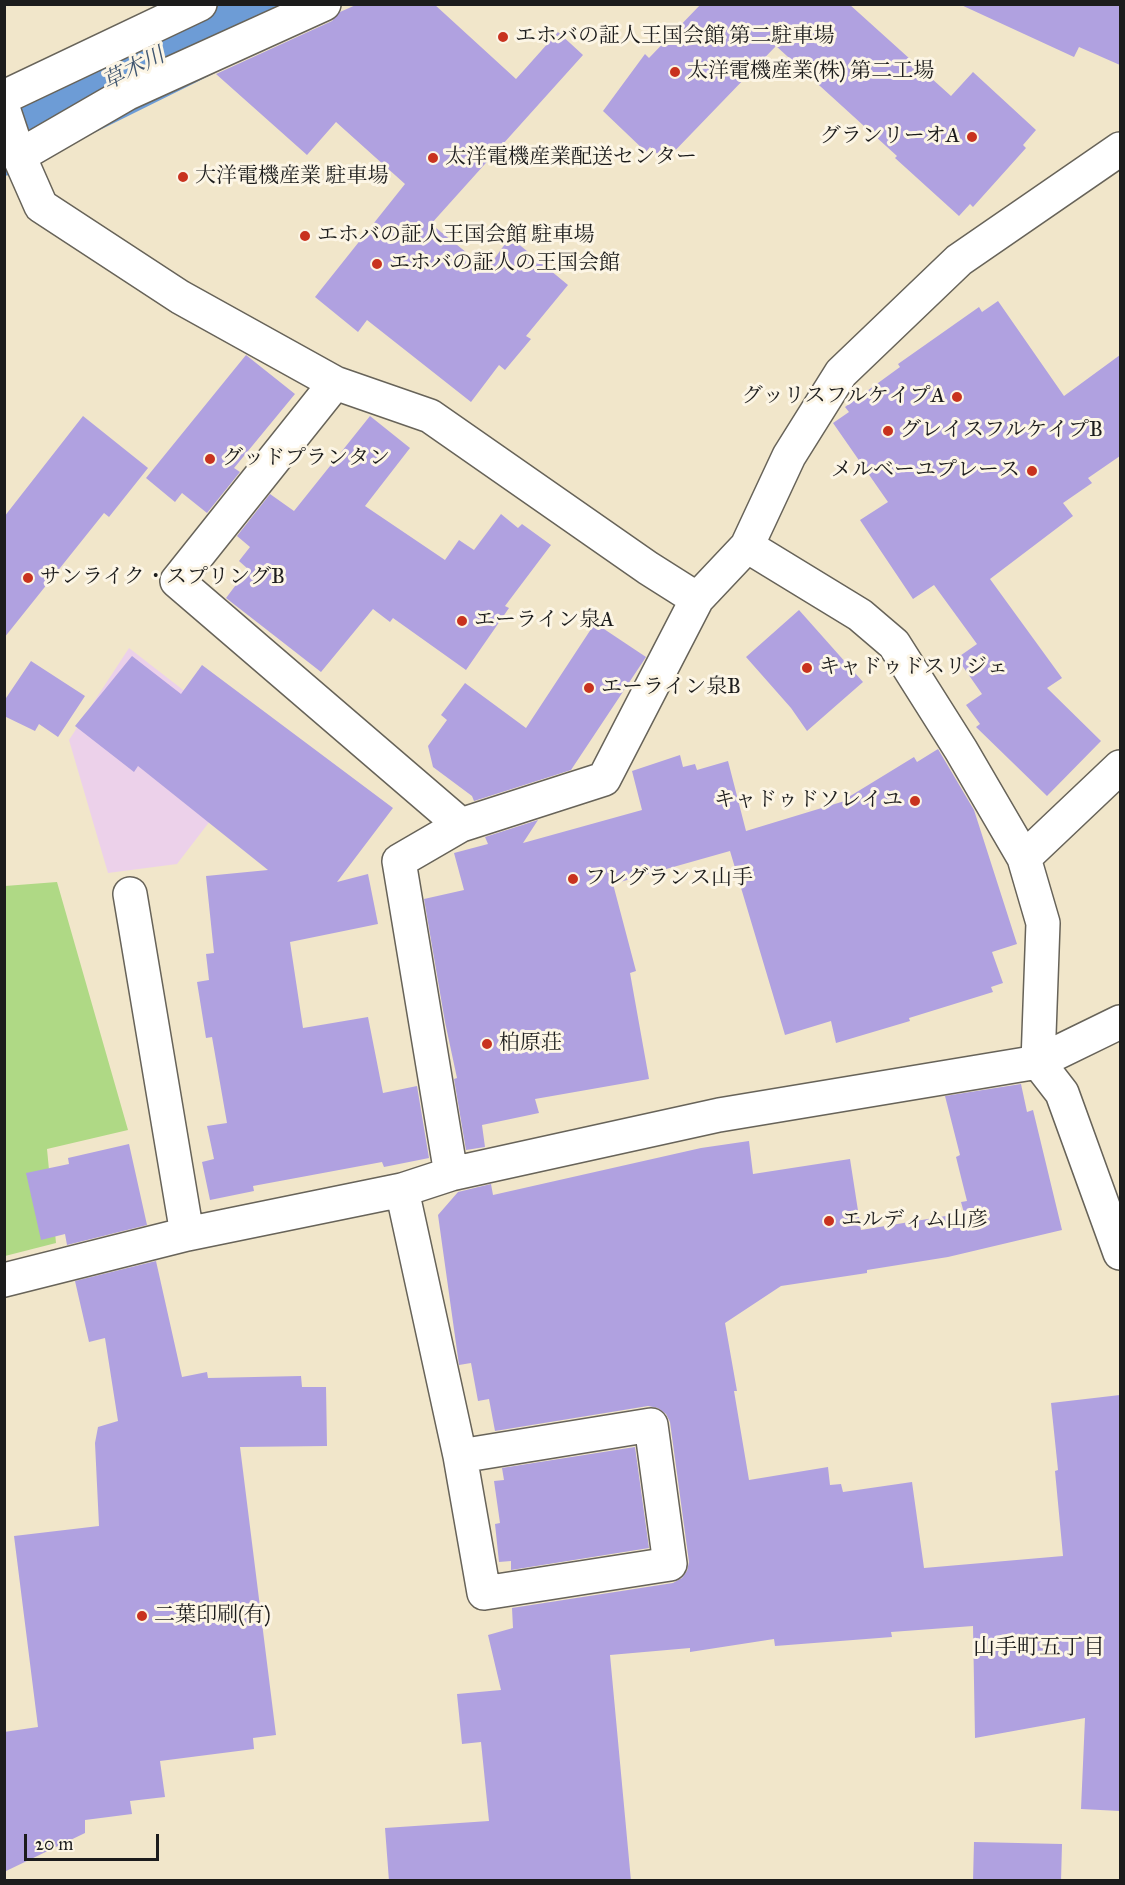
<!DOCTYPE html>
<meta charset="utf-8">
<style>
body{margin:0}
#map{position:relative;width:1125px;height:1885px;overflow:hidden;background:#f1e6ca;font-family:"IM FELL Great Primer",serif}
canvas{display:block}
.frame{position:absolute;inset:0;border:6px solid #1c1c1c;pointer-events:none}
.scale{position:absolute;left:24px;top:1834px;width:135px;height:27px;box-sizing:border-box;border:3px solid #1c1c1c;border-top:0;padding-left:8px;font-size:18px;line-height:21px;white-space:nowrap;color:#1c1c1c;-webkit-text-stroke:4px #fcf5e5;paint-order:stroke}
</style>
<div id="map">
<canvas width="1125" height="1885"></canvas>
<div class="frame"></div>
<div class="scale">20 m</div>
</div>
<script>
const context = document.querySelector('canvas').getContext('2d');
context.lineJoin = 'round';
function fillPath(path, color) { context.fillStyle = color; context.fill(path, 'evenodd'); }
const toPath = rows => new Path2D(rows.map(r => 'M' + r).join(''));
function trace(path, color, width, dash) { context.strokeStyle = color; context.lineWidth = width; context.lineCap = dash ? 'butt' : 'round'; context.setLineDash(dash || []); context.stroke(path); }
function write(font, color, halo, rows, align = 'center') {
  context.font = font + ' "IM FELL Great Primer","Noto Serif JP",serif'; context.lineWidth = 6; context.setLineDash([]); context.textBaseline = 'middle'; context.strokeStyle = halo; context.fillStyle = color; for (const [text, x, y, turn = 0] of rows) {
    context.save(); context.translate(x, y); context.rotate((+turn || 0) * Math.PI / 180); context.textAlign = isNaN(turn) ? turn : align; if (halo) context.strokeText(text, 0, 0); context.fillText(text, 0, 0); context.restore();
  }
}
fillPath(toPath([
 [129,648,263,752,177,864,108,873,69,740]
]), '#ecd1ea');
fillPath(toPath([
 [57,882,128,1130,47,1149,56,1243,5,1256,5,886]
]), '#afd985');
trace(toPath([
 [4,135,41,114,263,4]
]), '#6d9cd6', 81);
fillPath(toPath([
 [358,4,434,4,516,79,558,32,583,55,431,224,487,269,510,237,568,285,526,336,531,339,505,370,499,365,471,402,367,320,358,332,315,297,405,184,336,122,307,155,216,74,332,21,340,12],
 [701,4,849,4,951,96,973,72,1036,130,1023,145,1026,148,973,207,970,204,959,216,895,158,897,156,776,46,665,161,650,147,646,152,603,111,645,54,649,58],
 [959,4,1120,4,1120,65,1079,47,1074,57],
 [998,301,1064,396,1120,355,1120,456,1088,478,1092,483,1063,503,1073,516,990,579,1062,678,1047,688,1101,741,1047,796,976,727,980,724,966,705,982,694,957,658,977,644,934,585,913,599,860,520,888,502,833,423,849,412,845,407,900,367,898,364,979,307,982,312],
 [246,355,295,394,234,468,240,472,207,513,182,493,175,502,146,478],
 [83,416,148,468,109,517,104,513,4,638,4,517],
 [370,416,410,448,365,506,445,560,459,540,474,550,501,514,518,528,522,524,551,545,505,606,509,608,466,670,393,618,390,622,373,609,321,672,226,598,248,569,239,561,250,547,237,536,270,494,294,511],
 [799,610,863,682,807,731,791,708,746,657],
 [595,623,646,657,571,770,474,801,472,796,433,767,428,746,447,720,441,715,465,683,526,728],
 [132,656,181,694,202,665,393,808,337,882,368,874,378,924,290,942,303,1028,368,1017,383,1093,417,1086,429,1158,384,1167,382,1162,253,1186,254,1191,210,1200,202,1162,214,1159,207,1126,227,1123,212,1037,206,1038,197,982,209,980,206,954,214,953,206,876,268,870,138,766,134,772,75,726],
 [31,661,85,696,58,737,39,724,35,731,4,716,4,701],
 [938,749,974,810,1017,944,992,952,1003,983,991,987,993,992,909,1018,910,1021,836,1043,831,1021,785,1035,730,851,613,884,636,971,630,973,649,1079,535,1099,539,1113,482,1125,485,1147,466,1150,454,1079,457,1078,445,1022,424,899,464,890,454,853,488,844,485,837,538,820,523,843,642,810,632,771,680,755,683,767,695,764,697,770,728,761,746,831,848,800,847,798,914,757,917,762],
 [1021,1084,1027,1112,1033,1110,1062,1230,948,1257,867,1270,867,1273,781,1286,725,1323,737,1391,734,1391,749,1480,828,1467,830,1485,841,1484,843,1492,912,1482,924,1568,1063,1556,1055,1471,1058,1470,1051,1403,1120,1395,1120,1811,1081,1809,1085,1718,975,1738,973,1626,891,1632,892,1637,775,1646,774,1639,690,1652,690,1648,610,1655,631,1881,389,1881,385,1828,489,1821,481,1742,462,1744,457,1694,501,1690,488,1635,513,1628,512,1608,673,1583,682,1578,687,1571,689,1562,670,1422,666,1414,658,1408,648,1406,495,1431,489,1399,478,1401,471,1363,459,1365,438,1215,458,1192,491,1184,493,1195,701,1148,749,1141,753,1174,850,1159,861,1230,964,1213,961,1202,967,1201,956,1157,960,1155,945,1096],
 [129,1144,147,1225,67,1245,65,1234,41,1240,26,1173,69,1164,68,1158],
 [156,1261,182,1377,207,1372,208,1378,301,1376,302,1387,326,1387,327,1446,240,1447,276,1735,253,1738,254,1749,160,1761,165,1797,130,1801,132,1814,85,1820,85,1833,4,1872,4,1732,38,1727,14,1536,99,1526,95,1443,98,1427,118,1421,105,1338,89,1342,75,1281],
 [635,1447,649,1548,511,1570,511,1561,499,1562,495,1524,500,1523,494,1481,504,1480,502,1468],
 [974,1842,1062,1844,1061,1881,973,1881]
]), '#b0a1e0');
const minor = toPath([
 [4,97,200,4],
 [4,111,19,156,41,206,180,297,335,383,430,416,648,568,697,599],
 [19,156,128,93,324,4],
 [335,383,177,581,461,825],
 [747,546,860,615,894,644,961,750,1024,858,1043,923,1038,1062,1062,1093,1120,1253],
 [1024,858,1120,767],
 [130,894,187,1234],
 [451,1174,399,861,461,825,604,779,697,599,747,546,789,456,841,373,959,260,1120,149],
 [402,1190,460,1456,484,1593,670,1564,651,1425,460,1456],
 [4,1280,187,1234,402,1190,451,1174,719,1115,1038,1062,1120,1022]
]);
trace(minor, '#676359', 36);
trace(minor, '#fff', 33);
for (const [x, y, r, color] of [
 [503,37,6,"#c8321e"],
 [675,72,6,"#c8321e"],
 [972,137,6,"#c8321e"],
 [433,158,6,"#c8321e"],
 [183,177,6,"#c8321e"],
 [305,236,6,"#c8321e"],
 [377,264,6,"#c8321e"],
 [957,397,6,"#c8321e"],
 [888,431,6,"#c8321e"],
 [210,459,6,"#c8321e"],
 [1032,471,6,"#c8321e"],
 [28,578,6,"#c8321e"],
 [462,621,6,"#c8321e"],
 [807,668,6,"#c8321e"],
 [589,688,6,"#c8321e"],
 [915,801,6,"#c8321e"],
 [573,879,6,"#c8321e"],
 [487,1044,6,"#c8321e"],
 [829,1221,6,"#c8321e"],
 [142,1616,6,"#c8321e"]
]) { const dot = new Path2D(); dot.arc(x, y, r, 0, 2 * Math.PI); context.fillStyle = color; context.fill(dot); trace(dot, '#fcf5e5', 2); }
write('21px', '#1c1c1c', '#fcf5e5', [
 ["エホバの証人王国会館 第二駐車場",515,37],
 ["太洋電機産業(株) 第二工場",687,72],
 ["グランリーオA",960,137,"right"],
 ["太洋電機産業配送センター",445,158],
 ["大洋電機産業 駐車場",195,177],
 ["エホバの証人王国会館 駐車場",317,236],
 ["エホバの証人の王国会館",389,264],
 ["グッリスフルケイプA",945,397,"right"],
 ["グレイスフルケイプB",900,431],
 ["グッドプランタン",222,459],
 ["メルベーユプレース",1020,471,"right"],
 ["サンライク・スプリングB",40,578],
 ["エーライン泉A",474,621],
 ["キャドゥドスリジェ",819,668],
 ["エーライン泉B",601,688],
 ["キャドゥドソレイユ",903,801,"right"],
 ["フレグランス山手",585,879],
 ["柏原荘",499,1044],
 ["エルディム山彦",841,1221],
 ["二葉印刷(有)",154,1616]
], 'left');
write('italic 22px', '#405670', '#fcf5e5', [
 ["草木川",134,70,-27]
]);
write('22px', '#1c1c1c', '#fcf5e5', [
 ["山手町五丁目",1039,1649]
]);
</script>
